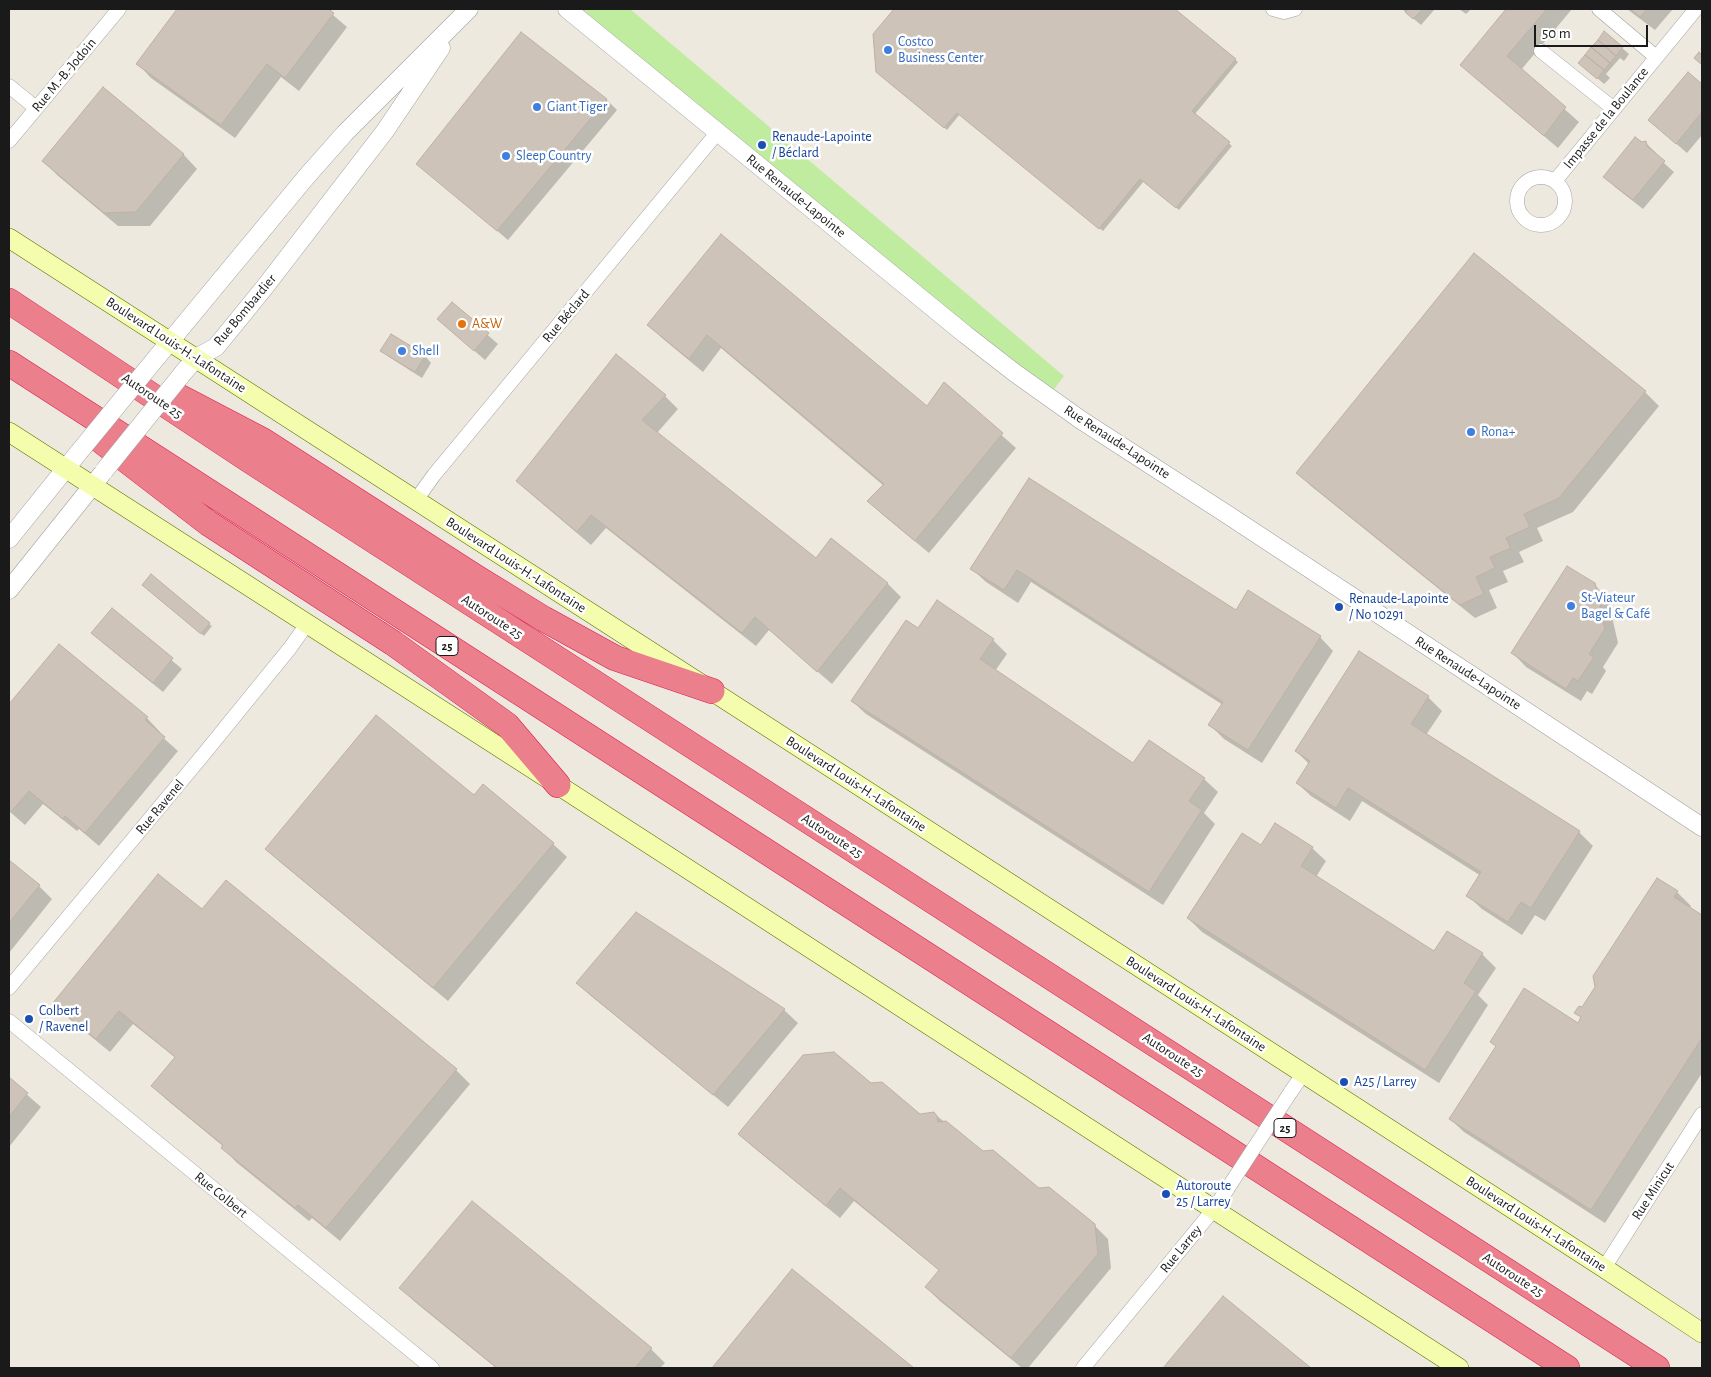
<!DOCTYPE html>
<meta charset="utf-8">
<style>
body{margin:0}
#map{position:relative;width:1711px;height:1377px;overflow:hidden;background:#ede9df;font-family:"Alegreya Sans",sans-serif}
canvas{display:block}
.frame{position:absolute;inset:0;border:10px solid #1a1a1a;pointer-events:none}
.scale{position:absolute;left:1534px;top:25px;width:114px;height:22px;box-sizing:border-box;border:2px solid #1a1a1a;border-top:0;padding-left:6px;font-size:15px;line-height:18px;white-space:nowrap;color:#1a1a1a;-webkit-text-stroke:4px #fff;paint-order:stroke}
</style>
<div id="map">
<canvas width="1711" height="1377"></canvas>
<div class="frame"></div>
<div class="scale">50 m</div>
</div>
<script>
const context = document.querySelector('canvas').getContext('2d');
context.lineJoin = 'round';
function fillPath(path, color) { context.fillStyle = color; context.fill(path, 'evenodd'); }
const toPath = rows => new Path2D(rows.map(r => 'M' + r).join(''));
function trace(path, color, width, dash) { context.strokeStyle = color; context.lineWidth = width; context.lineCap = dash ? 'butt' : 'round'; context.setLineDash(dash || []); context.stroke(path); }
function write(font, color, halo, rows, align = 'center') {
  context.font = font + ' "Alegreya Sans",sans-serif'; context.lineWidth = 5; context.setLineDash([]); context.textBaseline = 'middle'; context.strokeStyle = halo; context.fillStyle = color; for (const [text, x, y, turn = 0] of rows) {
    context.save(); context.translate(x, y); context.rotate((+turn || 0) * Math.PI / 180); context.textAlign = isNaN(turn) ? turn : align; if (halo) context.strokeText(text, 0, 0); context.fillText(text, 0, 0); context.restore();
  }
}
fillPath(toPath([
 [568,9,630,9,1064,376,1049,396]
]), '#c0eca0');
fillPath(toPath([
 [179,9,326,9,347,27,299,91,281,77,235,138,151,78,138,64],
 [895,9,1173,9,1238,62,1195,114,1232,146,1179,210,1144,181,1103,231,960,114,947,130,880,75,874,35],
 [1402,9,1435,9,1421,25],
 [1459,9,1471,9,1466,14],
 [1508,9,1572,9,1521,70,1579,122,1558,148,1475,78,1462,65],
 [1627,9,1673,9,1655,30],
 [521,33,607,100,617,110,508,240,418,164],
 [1605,33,1629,54,1624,61,1620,58,1606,74,1610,78,1604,84,1587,69],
 [1688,74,1702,86,1702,135,1687,153,1660,130],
 [103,89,184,155,197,169,150,226,118,226,57,175,44,161],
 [1641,143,1646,143,1656,153,1656,156,1674,172,1643,209,1615,187,1605,177],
 [721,236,927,408,944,384,1016,448,929,553,883,515,869,501,884,486,721,348,703,372,662,338,648,324],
 [452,304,498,344,485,360,449,329],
 [382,350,425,356,431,363,422,378,389,357],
 [1645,392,1659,406,1573,512,1537,528,1543,541,1519,552,1524,562,1503,571,1508,582,1489,590,1497,608,1475,618,1311,486,1298,473],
 [665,396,678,409,657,433,816,559,888,584,901,597,832,684,769,630,756,646,606,528,591,545,531,494,517,481],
 [1029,479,1236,611,1320,637,1333,651,1262,763,1224,739,1210,725,1223,705,1031,582,1018,603,986,582,972,569],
 [1594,584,1608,599,1618,643,1603,667,1606,671,1592,694,1587,691,1581,701,1526,667,1513,653],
 [146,588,209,624,212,626,204,636],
 [937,602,993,640,1007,654,995,671,1134,764,1204,779,1218,792,1204,813,1215,824,1163,905,866,714,852,701,918,630],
 [112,610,182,669,163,692,103,643],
 [59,645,147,718,160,732,159,734,178,751,99,846,79,829,77,831,43,804,25,825,9,811,9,706],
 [1428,697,1442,711,1426,735,1579,832,1593,846,1545,921,1535,915,1522,935,1482,909,1468,896,1481,876,1362,801,1350,821,1311,796,1297,783,1309,764,1296,751],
 [474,797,553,844,567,857,448,1001,280,862,266,849],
 [1261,847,1312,848,1326,861,1316,877,1434,953,1482,954,1496,968,1478,995,1488,1005,1439,1083,1202,932,1188,918],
 [9,861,39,886,52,899,9,953],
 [226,882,456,1070,470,1084,340,1241,312,1218,309,1221,236,1162,223,1148,224,1147,167,1100,153,1086,176,1058,133,1024,110,1052,67,1017,53,1003,202,911],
 [1677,892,1691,906,1689,908,1702,916,1702,1073,1605,1223,1464,1132,1450,1119,1497,1047,1491,1042,1578,1024,1582,1018,1576,1013,1582,1009],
 [577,983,784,1010,798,1023,728,1107,591,996],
 [9,1079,41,1107,9,1147],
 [871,1084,920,1115,937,1116,982,1152,1094,1225,1108,1239,1111,1268,1028,1368,1022,1368,940,1301,926,1287,940,1271,854,1201,840,1218,753,1147,740,1134],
 [792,1271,912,1368,714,1368],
 [401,1288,651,1349,665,1363,660,1368,496,1368,415,1302],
 [1223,1298,1309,1368,1165,1368]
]), '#0003');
const building = toPath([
 [177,9,328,9,334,13,285,78,267,64,221,125,136,64,177,9],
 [894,9,1175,9,1236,59,1192,111,1230,142,1176,208,1140,179,1099,229,957,113,944,128,876,72,873,34,894,9],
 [1408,9,1423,9,1413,19,1405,12,1408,9],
 [1506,9,1547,9,1507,56,1566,107,1544,136,1460,65,1506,9],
 [1630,9,1647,9,1640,17,1630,9],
 [1604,31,1623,47,1616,56,1598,40,1604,31],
 [521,32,607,99,497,231,416,164,521,32],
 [1598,40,1616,56,1610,63,1591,47,1598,40],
 [1591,47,1610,63,1604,70,1585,55,1591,47],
 [1699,52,1702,55,1702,65,1694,58,1699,52],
 [1585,55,1604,70,1597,79,1578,63,1585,55],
 [1688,72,1702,84,1702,112,1676,144,1648,120,1688,72],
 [103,87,184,154,136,212,104,213,42,161,103,87],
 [1635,137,1642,142,1646,141,1647,146,1665,161,1633,200,1603,177,1635,137],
 [721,234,927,406,944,382,1003,433,915,541,867,501,884,484,707,335,689,359,647,325,721,234],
 [1474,253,1646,391,1559,498,1524,514,1530,527,1506,538,1511,548,1490,557,1495,568,1476,577,1484,594,1460,605,1296,473,1474,253],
 [452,302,489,333,474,351,437,319,452,302],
 [391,334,426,355,415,372,380,351,391,334],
 [616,354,666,395,642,420,816,558,831,538,888,583,817,672,755,617,742,633,591,515,577,532,516,481,616,354],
 [1029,478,1236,610,1248,590,1321,636,1248,750,1208,725,1223,702,1017,570,1004,590,970,569,1029,478],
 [1567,566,1595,583,1605,629,1589,654,1594,657,1578,681,1573,678,1566,689,1511,653,1567,566],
 [151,574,210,623,201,634,142,585,151,574],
 [937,600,994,639,980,659,1133,763,1149,740,1205,778,1189,801,1202,810,1149,892,851,701,906,620,918,628,937,600],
 [112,608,173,658,153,683,91,633,112,608],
 [59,644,148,717,145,720,165,737,85,833,65,816,63,819,29,791,11,812,9,811,9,704,59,644],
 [1359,651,1429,696,1411,724,1580,831,1531,908,1521,902,1508,922,1466,896,1481,872,1348,788,1336,808,1296,783,1310,761,1295,751,1359,651],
 [376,715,474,795,483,784,554,843,433,988,265,849,376,715],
 [1275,823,1313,847,1301,866,1434,951,1447,931,1483,953,1464,983,1476,991,1425,1070,1187,918,1242,833,1261,845,1275,823],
 [9,860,40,885,9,923,9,860],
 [158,874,202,909,226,880,457,1069,326,1228,298,1205,295,1208,221,1148,223,1145,151,1086,175,1057,119,1011,96,1039,52,1004,158,874],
 [1657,878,1678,891,1674,897,1702,915,1702,1038,1591,1210,1449,1119,1496,1046,1490,1042,1524,988,1578,1023,1581,1017,1574,1013,1579,1006,1582,1007,1595,987,1593,976,1657,878],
 [636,912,785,1009,713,1095,576,983,636,912],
 [834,1052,871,1083,882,1082,920,1114,934,1112,937,1116,938,1122,946,1121,983,1151,993,1150,1039,1188,1049,1187,1095,1224,1098,1254,1011,1358,925,1287,939,1270,840,1188,826,1206,738,1134,803,1055,834,1052],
 [9,1077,28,1093,9,1117,9,1077],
 [472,1201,652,1348,635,1368,497,1368,399,1288,472,1201],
 [792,1269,914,1368,712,1368,792,1269],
 [1223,1296,1311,1368,1163,1368,1223,1296]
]);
fillPath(building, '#cdc3b8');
trace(building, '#bfb0a0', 1);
const minor = toPath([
 [1273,9,1284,12,1295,9],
 [1599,9,1656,57],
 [1541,51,1614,109],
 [9,86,36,108],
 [9,141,119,9],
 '1517 201a24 24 0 1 1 48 0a24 24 0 1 1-48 0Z',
 [1555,181,1696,9],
 [416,500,434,475,717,133],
 [9,988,203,755,290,648,307,624],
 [9,1021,432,1368],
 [1290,1093,1303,1074],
 [1604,1268,1702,1114],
 [1083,1368,1214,1209,1228,1188]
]);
const tertiary = toPath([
 [567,9,966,335,1015,373,1081,420,1228,515,1702,827],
 [157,357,307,176,345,133,469,9],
 [183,373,196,358,216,347,264,288,385,131,441,48],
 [9,539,79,452],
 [9,590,101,475]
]);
const secondary = toPath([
 [9,238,878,798,1604,1268,1702,1333],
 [9,432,558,785,1459,1368]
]);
const motorway = toPath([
 [9,301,249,460,1657,1368],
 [9,363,1567,1368],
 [176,395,262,440,477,578,544,619,615,658,712,691],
 [100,440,208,523,393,643,507,725,558,785]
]);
trace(minor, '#a1a1a1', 15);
trace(tertiary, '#a1a1a1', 19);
trace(secondary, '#5e7300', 20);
trace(motorway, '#df184e', 26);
trace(minor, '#fff', 14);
trace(tertiary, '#fff', 18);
trace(secondary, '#f3fdad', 19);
trace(motorway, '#eb808c', 25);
const minorBridge = toPath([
 [1228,1188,1290,1093]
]);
const tertiaryBridge = toPath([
 [79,452,157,357],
 [104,471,183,373]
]);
trace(minorBridge, '#a1a1a1', 15, []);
trace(tertiaryBridge, '#a1a1a1', 19, []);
trace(minorBridge, '#fff', 14);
trace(tertiaryBridge, '#fff', 18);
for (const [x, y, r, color] of [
 [888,50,5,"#3f7fe0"],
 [537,107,5,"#3f7fe0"],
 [762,145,5,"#1a4fb4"],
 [506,156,5,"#3f7fe0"],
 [462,324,5,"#e8710a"],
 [402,351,5,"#3f7fe0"],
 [1471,432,5,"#3f7fe0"],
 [1571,606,5,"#3f7fe0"],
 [1339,607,5,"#1a4fb4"],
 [29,1019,5,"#1a4fb4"],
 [1344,1082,5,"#1a4fb4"],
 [1166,1194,5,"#1a4fb4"]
]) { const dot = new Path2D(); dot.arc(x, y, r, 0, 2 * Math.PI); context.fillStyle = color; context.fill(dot); trace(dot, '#fff', 2); }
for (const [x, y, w] of [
 [447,646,22],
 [1285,1128,22]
]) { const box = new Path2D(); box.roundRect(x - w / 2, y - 9.5, w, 19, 4); context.fillStyle = '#fff'; context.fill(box); trace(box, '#1a1a1a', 1); }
write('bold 12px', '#1a1a1a', null, [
 ["25",447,646],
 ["25",1285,1128]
]);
write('14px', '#366cbe', '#fff', [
 ["Costco",898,42],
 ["Business Center",898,58],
 ["Giant Tiger",547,107],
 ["Sleep Country",516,156],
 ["Shell",412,351],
 ["Rona+",1481,432],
 ["St-Viateur",1581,598],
 ["Bagel & Café",1581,614]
], 'left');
write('14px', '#1a1a1a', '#fff', [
 ["Rue M.-B.-Jodoin",64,75,-50],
 ["Impasse de la Boulance",1606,118,-51],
 ["Rue Renaude-Lapointe",796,196,39],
 ["Rue Bombardier",245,310,-50],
 ["Rue Béclard",566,316,-50],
 ["Boulevard Louis-H.-Lafontaine",176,345,33],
 ["Autoroute 25",152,396,34],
 ["Rue Renaude-Lapointe",1117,442,33],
 ["Boulevard Louis-H.-Lafontaine",516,565,33],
 ["Autoroute 25",492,617,33],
 ["Rue Renaude-Lapointe",1468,673,33],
 ["Boulevard Louis-H.-Lafontaine",856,784,33],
 ["Rue Ravenel",160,807,-50],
 ["Autoroute 25",832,836,33],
 ["Boulevard Louis-H.-Lafontaine",1196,1004,33],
 ["Autoroute 25",1173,1055,33],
 ["Rue Minicut",1653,1191,-57],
 ["Rue Colbert",221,1195,39],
 ["Boulevard Louis-H.-Lafontaine",1536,1224,33],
 ["Rue Larrey",1181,1249,-51],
 ["Autoroute 25",1513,1275,33]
]);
write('14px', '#164399', '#fff', [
 ["Renaude-Lapointe",772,137],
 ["/ Béclard",772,153],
 ["Renaude-Lapointe",1349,599],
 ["/ No 10291",1349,615],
 ["Colbert",39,1011],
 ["/ Ravenel",39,1027],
 ["A25 / Larrey",1354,1082],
 ["Autoroute",1176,1186],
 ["25 / Larrey",1176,1202]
], 'left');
write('14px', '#c56008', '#fff', [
 ["A&W",472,324]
], 'left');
</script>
